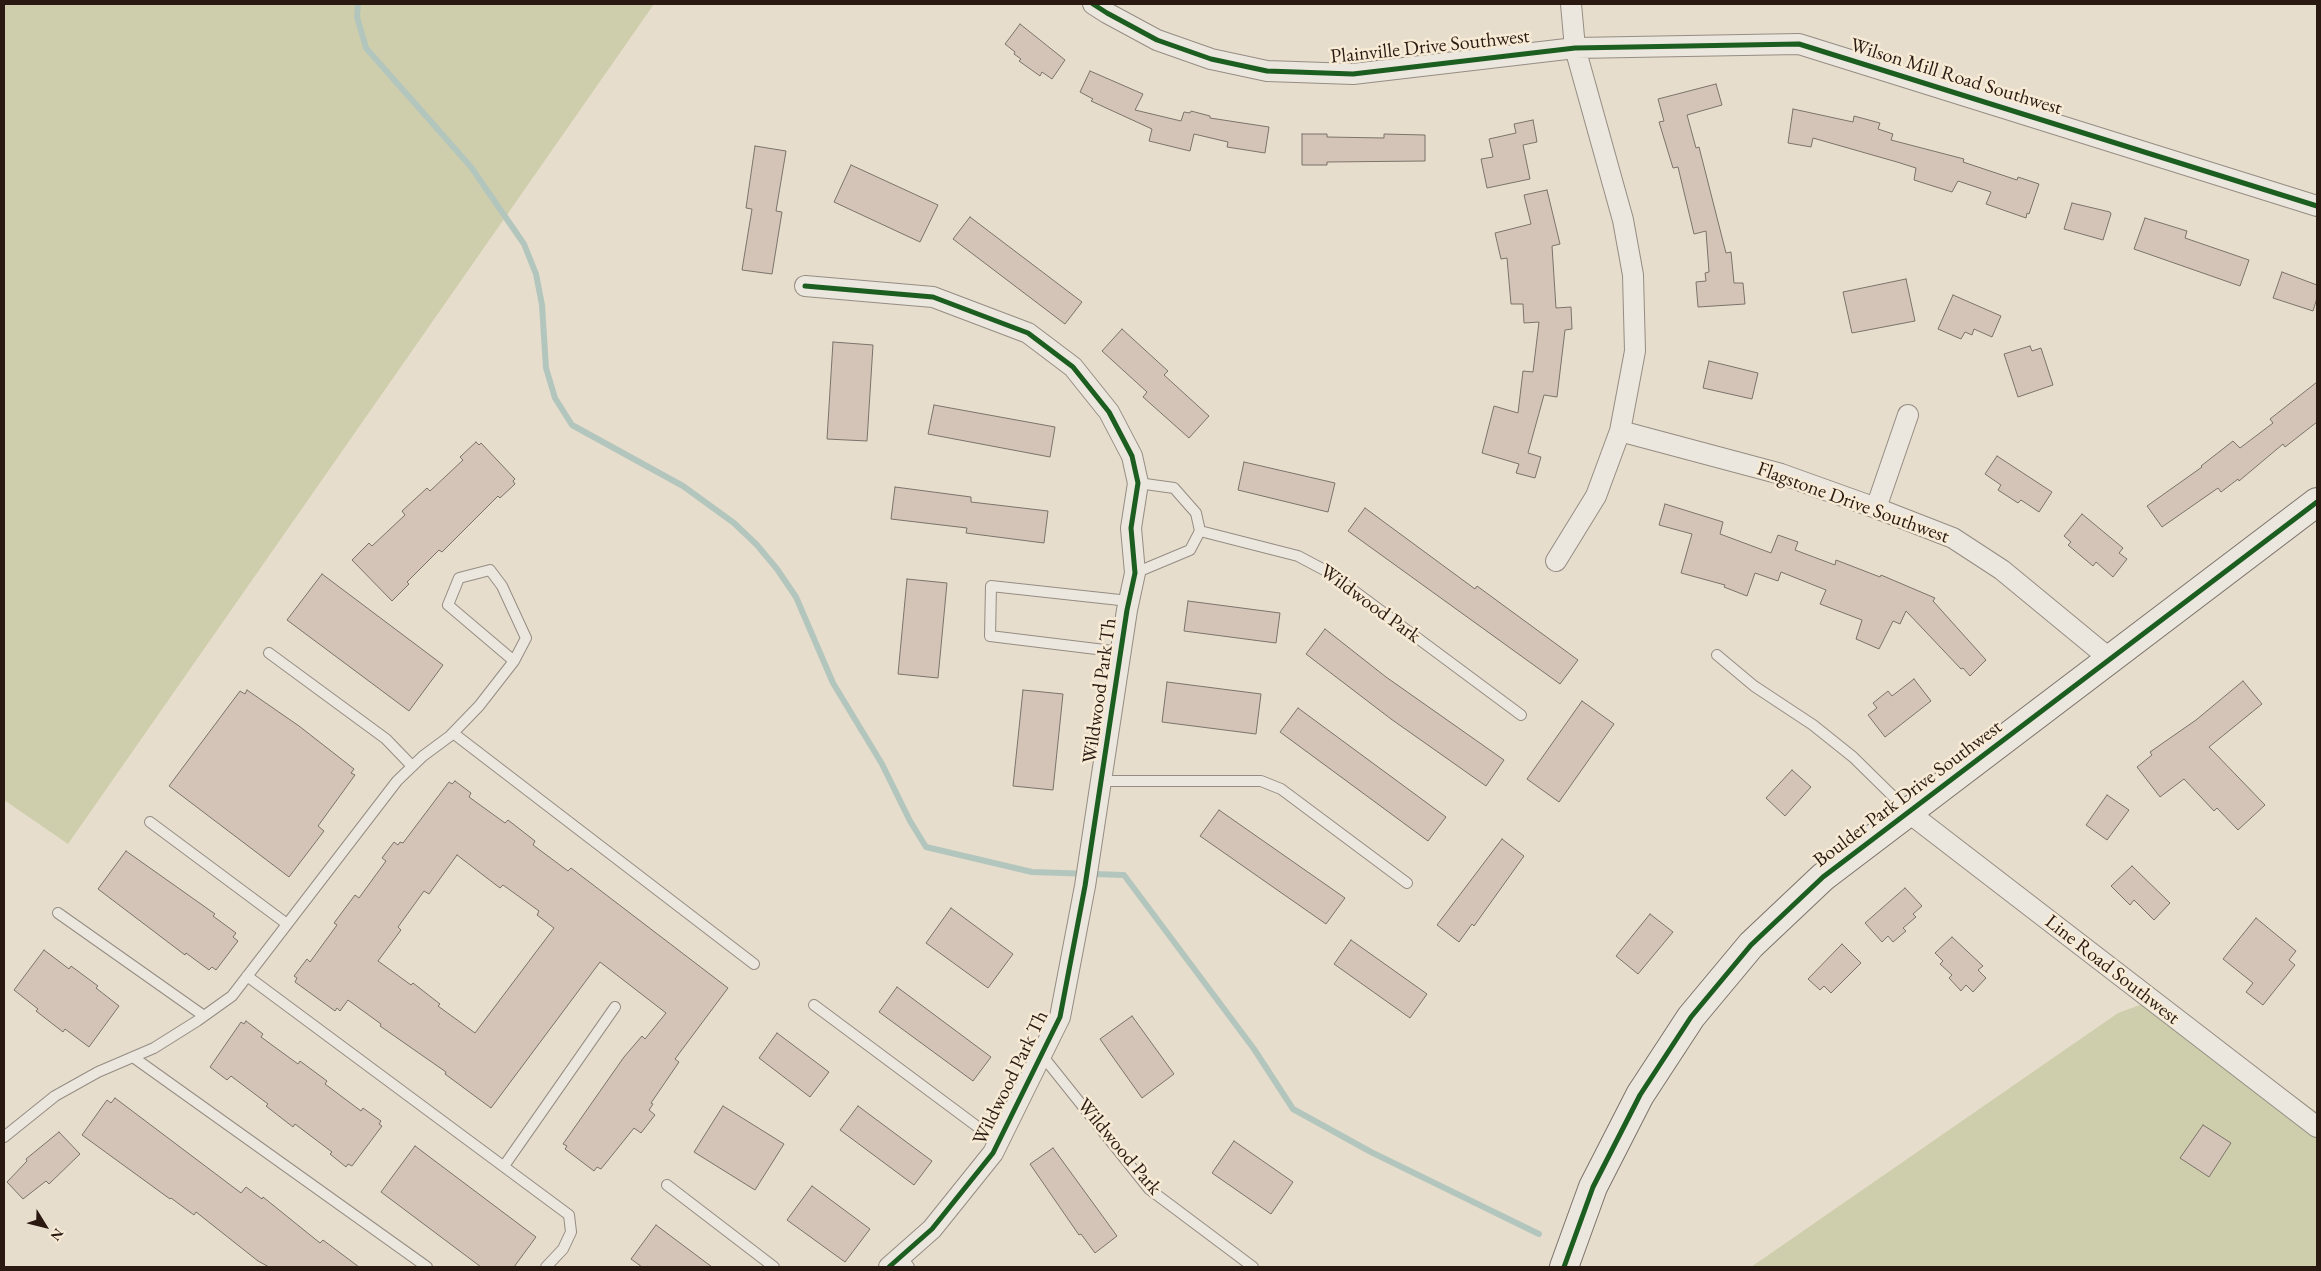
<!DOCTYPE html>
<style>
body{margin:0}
#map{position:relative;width:2321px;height:1271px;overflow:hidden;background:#e7ddcc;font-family:"EB Garamond",serif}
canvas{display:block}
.frame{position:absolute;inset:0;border:5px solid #2a1911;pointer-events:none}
.north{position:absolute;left:20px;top:1201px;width:50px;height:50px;-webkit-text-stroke:4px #f7ebd6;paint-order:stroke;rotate:126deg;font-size:14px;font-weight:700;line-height:20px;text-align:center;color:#2a1911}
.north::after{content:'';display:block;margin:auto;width:18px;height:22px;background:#2a1911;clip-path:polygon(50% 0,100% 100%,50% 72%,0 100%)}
</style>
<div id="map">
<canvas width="2321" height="1271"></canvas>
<div class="frame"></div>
<div class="north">N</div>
</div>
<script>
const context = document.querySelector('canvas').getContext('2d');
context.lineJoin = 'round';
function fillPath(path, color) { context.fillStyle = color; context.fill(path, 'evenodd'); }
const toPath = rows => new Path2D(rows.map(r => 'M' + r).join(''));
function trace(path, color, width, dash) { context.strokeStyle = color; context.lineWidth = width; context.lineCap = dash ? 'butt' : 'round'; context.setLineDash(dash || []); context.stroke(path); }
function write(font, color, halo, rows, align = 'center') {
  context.font = font + ' "EB Garamond",serif'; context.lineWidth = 5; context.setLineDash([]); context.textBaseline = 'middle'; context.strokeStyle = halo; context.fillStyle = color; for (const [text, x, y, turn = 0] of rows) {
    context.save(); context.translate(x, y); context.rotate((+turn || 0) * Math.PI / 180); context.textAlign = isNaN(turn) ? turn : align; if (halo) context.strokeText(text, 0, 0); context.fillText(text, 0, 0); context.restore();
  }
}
fillPath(toPath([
 [4,4,654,4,68,844,4,800],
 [2159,998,2317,1112,2317,1267,1751,1267,2118,1013]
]), '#cfceac');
trace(toPath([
 [358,4,357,17,366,48,471,167,524,244,536,274,542,305,546,368,555,398,572,425,683,486,734,523,757,545,777,569,796,597,833,683,882,764,910,821,926,847,1032,872,1124,875,1254,1049,1293,1109,1371,1152,1539,1234]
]), '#b3c6be', 6);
const building = toPath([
 [1020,24,1065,60,1052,79,1042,72,1040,76,1019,61,1021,59,1014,54,1015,52,1005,44,1020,24],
 [1090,71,1143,94,1135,110,1181,121,1184,112,1190,113,1191,111,1210,116,1210,118,1269,127,1265,153,1227,147,1228,142,1194,134,1190,151,1149,141,1152,129,1091,101,1093,99,1080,92,1090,71],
 [1716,84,1722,105,1687,115,1696,148,1699,147,1726,253,1731,252,1734,283,1743,283,1745,304,1698,307,1696,282,1706,281,1705,273,1709,272,1706,231,1694,234,1678,167,1673,168,1659,122,1664,121,1658,99,1716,84],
 [1793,109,1853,122,1854,116,1880,123,1878,129,1893,134,1891,140,1964,159,1963,162,2017,180,2018,177,2039,184,2029,214,2027,213,2026,218,1986,204,1991,192,1958,181,1952,192,1914,180,1916,168,1897,162,1813,138,1811,147,1788,143,1793,109],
 [1533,120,1537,142,1523,145,1530,179,1487,188,1481,159,1493,157,1489,139,1516,133,1514,124,1533,120],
 [1302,134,1327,134,1327,137,1384,138,1384,134,1425,135,1425,161,1327,162,1327,165,1302,165,1302,134],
 [755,146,786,151,776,211,782,212,772,274,742,270,752,209,746,208,755,146],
 [851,165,938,205,920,242,834,202,851,165],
 [1547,190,1560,244,1552,246,1556,308,1571,307,1572,329,1565,330,1557,397,1544,395,1528,453,1541,457,1535,478,1516,473,1519,464,1482,453,1494,406,1518,413,1523,371,1533,372,1539,322,1524,323,1523,304,1511,304,1507,258,1501,259,1495,233,1531,224,1524,195,1547,190],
 [2072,203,2110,212,2111,214,2103,240,2064,229,2072,203],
 [970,217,1082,302,1065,324,953,239,970,217],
 [2145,218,2187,231,2185,238,2249,260,2240,286,2134,249,2145,218],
 [2282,272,2317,285,2317,298,2313,311,2273,298,2282,272],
 [1906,279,1915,321,1852,333,1843,292,1906,279],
 [1953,295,2001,316,1992,337,1974,329,1972,335,1965,332,1961,339,1938,329,1953,295],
 [1122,329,1168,371,1164,375,1209,416,1189,438,1143,397,1147,392,1102,351,1122,329],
 [833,342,873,345,867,441,827,439,833,342],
 [2030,346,2032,351,2041,348,2053,385,2018,397,2004,354,2030,346],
 [1709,361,1758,373,1752,399,1703,388,1709,361],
 [2317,382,2317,422,2285,447,2283,444,2239,481,2238,479,2221,492,2218,488,2162,527,2147,506,2202,467,2201,466,2233,441,2240,448,2273,423,2270,419,2317,382],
 [934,405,1055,427,1050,457,928,434,934,405],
 [476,442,479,445,481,443,515,479,513,481,515,484,500,498,498,496,442,552,439,550,407,582,409,584,392,601,352,560,369,543,372,546,405,515,402,511,427,488,430,491,463,460,460,457,476,442],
 [1997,456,2052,492,2039,512,2021,500,2018,503,1998,490,2001,485,1985,474,1997,456],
 [1244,462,1335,483,1328,512,1238,490,1244,462],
 [895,487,971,497,971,502,1048,511,1044,543,966,533,967,528,891,519,895,487],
 [1665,504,1723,522,1720,534,1771,553,1778,535,1798,542,1795,550,1835,565,1836,560,1880,577,1881,575,1935,598,1933,601,1986,660,1970,676,1963,668,1961,669,1906,611,1900,624,1893,621,1879,649,1856,639,1862,620,1820,604,1826,590,1781,572,1778,581,1755,573,1747,596,1724,587,1725,585,1681,573,1692,534,1659,525,1665,504],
 [1365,508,1475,589,1477,586,1578,660,1560,684,1348,531,1365,508],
 [2082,514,2123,548,2119,553,2127,559,2113,577,2096,562,2093,566,2068,545,2071,542,2064,536,2082,514],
 [322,574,443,665,409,711,287,620,322,574],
 [907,579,947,583,938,678,898,674,907,579],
 [1188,601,1280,613,1276,643,1184,631,1188,601],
 [1325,629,1386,677,1504,760,1486,786,1391,719,1306,654,1325,629],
 [1914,679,1931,701,1885,737,1868,715,1877,708,1873,703,1888,691,1892,696,1914,679],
 [2243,681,2262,704,2209,747,2265,805,2238,830,2217,808,2214,811,2184,779,2160,797,2137,767,2152,755,2150,752,2196,720,2243,681],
 [1167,682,1261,694,1256,734,1162,722,1167,682],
 [247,690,299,726,354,769,351,773,355,775,318,826,324,831,289,877,169,786,240,691,245,694,247,690],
 [1023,690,1063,694,1053,790,1013,786,1023,690],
 [1582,701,1614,724,1559,802,1527,779,1582,701],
 [1298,708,1446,817,1428,841,1280,732,1298,708],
 [1792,770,1811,787,1785,816,1766,798,1792,770],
 [455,781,471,793,469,797,505,823,508,820,535,841,533,845,568,871,571,868,728,988,675,1059,679,1062,651,1103,653,1104,649,1110,655,1115,641,1133,634,1128,601,1169,597,1167,594,1171,565,1149,567,1146,563,1144,624,1057,642,1036,645,1039,666,1013,600,962,491,1108,445,1074,446,1072,380,1026,381,1024,348,1000,340,1011,337,1008,335,1011,295,982,297,978,294,976,307,959,310,962,337,925,334,923,355,895,359,898,386,861,382,858,394,842,398,845,400,842,403,843,449,782,452,784,455,781],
 [457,855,500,888,503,885,539,911,537,915,554,928,475,1033,438,1006,440,1004,413,983,411,985,378,961,401,930,398,927,424,891,429,894,457,855],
 [2107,795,2129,810,2107,840,2086,825,2107,795],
 [1219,810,1345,898,1326,924,1200,836,1219,810],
 [1502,839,1524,856,1474,926,1472,924,1459,942,1437,925,1502,839],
 [126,851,215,914,213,916,236,933,233,937,238,941,216,970,212,967,209,970,186,953,185,955,98,889,126,851],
 [2132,866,2170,903,2154,920,2134,900,2130,905,2111,886,2132,866],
 [1905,888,1922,906,1913,914,1916,917,1903,928,1906,931,1893,942,1888,936,1882,942,1865,923,1905,888],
 [951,908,1013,954,988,988,926,943,951,908],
 [1650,914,1673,932,1638,974,1616,956,1650,914],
 [2256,918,2296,951,2289,960,2295,965,2263,1005,2246,992,2253,983,2223,959,2256,918],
 [1952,937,1983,966,1978,970,1986,978,1973,992,1966,985,1961,991,1949,978,1952,975,1940,964,1943,961,1935,953,1952,937],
 [1351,940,1427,994,1410,1018,1334,964,1351,940],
 [1842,944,1861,963,1831,993,1824,986,1820,990,1808,979,1842,944],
 [44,950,69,969,71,966,98,986,96,988,119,1006,89,1047,65,1029,63,1032,36,1011,38,1009,14,990,44,950],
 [897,987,991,1057,973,1081,879,1012,897,987],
 [1132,1016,1174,1074,1142,1098,1100,1039,1132,1016],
 [246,1021,263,1034,261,1037,298,1064,300,1061,327,1081,325,1084,361,1111,363,1108,381,1121,379,1124,382,1126,352,1166,348,1164,346,1167,330,1154,332,1152,295,1124,293,1127,266,1106,268,1104,231,1076,227,1080,210,1067,241,1022,244,1024,246,1021],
 [777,1033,829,1072,810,1097,759,1058,777,1033],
 [115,1098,241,1193,246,1187,262,1199,263,1197,320,1243,323,1240,359,1267,269,1267,258,1261,196,1212,194,1215,171,1198,170,1199,82,1135,107,1100,111,1103,115,1098],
 [723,1106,784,1144,755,1190,694,1152,723,1106],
 [858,1106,932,1161,914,1185,840,1130,858,1106],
 [2203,1125,2231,1143,2209,1177,2180,1158,2203,1125],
 [59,1132,80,1154,49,1184,46,1181,23,1199,7,1182,27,1161,26,1159,59,1132],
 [1234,1141,1293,1182,1271,1214,1212,1173,1234,1141],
 [415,1146,536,1237,514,1267,481,1267,381,1192,415,1146],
 [1053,1148,1117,1236,1095,1253,1081,1234,1079,1235,1030,1164,1053,1148],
 [812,1186,870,1229,845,1262,787,1220,812,1186],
 [656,1225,712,1267,642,1267,631,1259,656,1225]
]);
fillPath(building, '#d3c4b7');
trace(building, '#7b736a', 1);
const lane = toPath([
 [1200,531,1298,556,1330,573,1521,715],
 [1135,573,1190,550,1200,531,1196,513,1174,488,1138,483],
 [1121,652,990,636,991,586,1129,601],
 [269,653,386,739,412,766],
 [1717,655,1754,686,1813,725,1853,757,1908,811],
 [453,733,754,964],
 [1101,781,1261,781,1281,789,1407,883],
 [150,822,287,924],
 [58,913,204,1016],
 [247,976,569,1215,571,1232,563,1249,546,1267],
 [814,1005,998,1142],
 [1041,1054,1149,1189,1253,1267],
 [133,1057,427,1267],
 [4,1137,55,1096,98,1072,154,1048,197,1021,232,996,397,781,423,756,450,736,479,706,514,661,526,638,502,586,490,570,459,578,448,605,514,661],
 [504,1166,615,1007],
 [667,1185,774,1267],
 [901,1256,909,1267]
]);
const street = toPath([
 [1093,4,1107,13,1157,40,1211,59,1267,71,1353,74,1575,48,1799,44,2317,206],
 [805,286,933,297,1028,333,1073,367,1109,412,1132,456,1138,483,1131,528,1135,573,1127,610,1085,886,1060,1017,993,1153,932,1229,889,1267],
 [1620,431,1781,474,1876,508,1953,538,2002,570,2110,659],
 [1876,508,1908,415],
 [1556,561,1596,496,1620,431,1635,351,1633,275,1623,220,1575,48,1571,4],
 [1908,812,2317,1127]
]);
const secondary = toPath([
 [1564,1267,1593,1187,1640,1095,1691,1017,1751,945,1823,877,2317,502]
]);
trace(lane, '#958d83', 12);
trace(street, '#958d83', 22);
trace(secondary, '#7b736a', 30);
trace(lane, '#ebe6de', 10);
trace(street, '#ebe6de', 20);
trace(secondary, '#ebe6de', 28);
trace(toPath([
 [1093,4,1107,13,1157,40,1211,59,1267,71,1353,74,1575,48,1799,44,2317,206],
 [805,286,933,297,1028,333,1073,367,1109,412,1132,456,1138,483,1131,528,1135,573,1127,610,1085,886,1060,1017,993,1153,932,1229,889,1267],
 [1564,1267,1593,1187,1640,1095,1691,1017,1751,945,1823,877,2317,502]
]), '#1b5e20', 5);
write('20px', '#2a1911', '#f7ebd6', [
 ["Plainville Drive Southwest",1430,47,-6],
 ["Wilson Mill Road Southwest",1956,77,17],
 ["Flagstone Drive Southwest",1853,503,20],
 ["Wildwood Park",1370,604,36],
 ["Wildwood Park Th",1100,691,-82],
 ["Boulder Park Drive Southwest",1908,794,-37],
 ["Line Road Southwest",2112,970,38],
 ["Wildwood Park Th",1011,1078,-64],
 ["Wildwood Park",1119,1147,50]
]);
</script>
